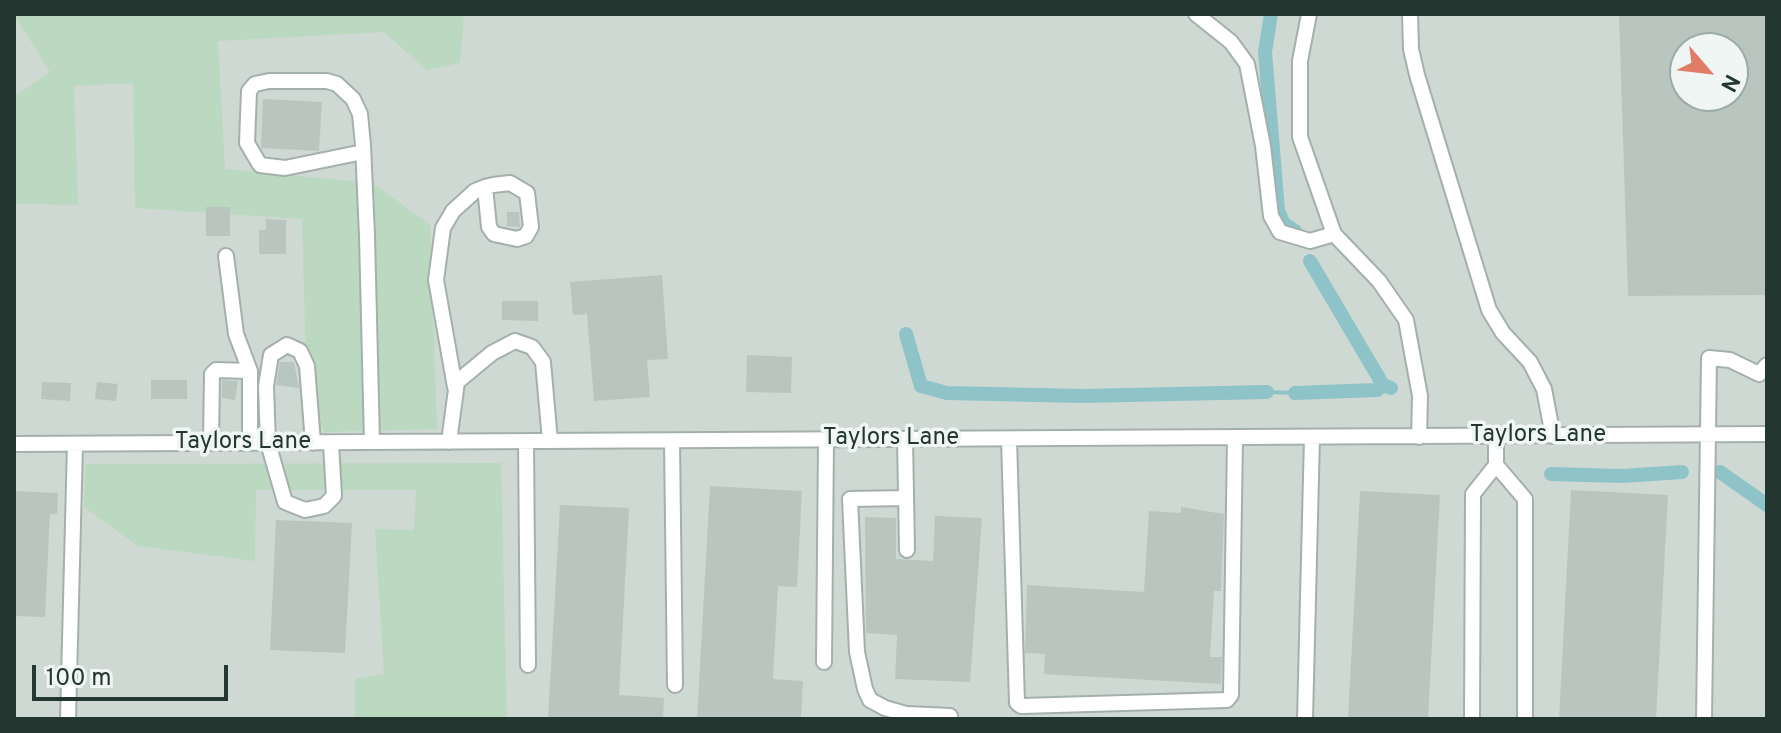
<!DOCTYPE html>
<style>
body{margin:0}
#map{position:relative;width:1781px;height:733px;overflow:hidden;background:#e0e9e5;font-family:Overpass,sans-serif}
canvas{display:block}
.frame{position:absolute;inset:0;border:16px solid #233730;pointer-events:none}
.north{position:absolute;left:1669px;top:32px;width:80px;height:80px;box-sizing:border-box;background:#f0f6f3;border:2px solid #9eaaa5;border-radius:50%;rotate:118deg;font-size:22px;font-weight:700;line-height:32px;text-align:center;color:#233730}
.north::after{content:'';display:block;margin:auto;width:28px;height:36px;background:#e17d67;clip-path:polygon(50% 0,100% 100%,50% 72%,0 100%)}
.scale{position:absolute;left:32px;top:665px;width:196px;height:36px;box-sizing:border-box;border:4px solid #233730;border-top:0;padding-left:10px;font-size:24px;line-height:28px;white-space:nowrap;color:#233730;-webkit-text-stroke:6px #f0f6f3;paint-order:stroke}
</style>
<div id="map">
<canvas width="1781" height="733"></canvas>
<div class="frame"></div>
<div class="north">N</div>
<div class="scale">100 m</div>
</div>
<script>
const context = document.querySelector('canvas').getContext('2d');
context.lineJoin = 'round';
function fillPath(path, color) { context.fillStyle = color; context.fill(path, 'evenodd'); }
const toPath = rows => new Path2D(rows.map(r => 'M' + r).join(''));
function trace(path, color, width, dash) { context.strokeStyle = color; context.lineWidth = width; context.lineCap = dash ? 'butt' : 'round'; context.setLineDash(dash || []); context.stroke(path); }
function write(font, color, halo, rows, align = 'center') {
  context.font = font + ' Overpass,sans-serif'; context.lineWidth = 7; context.setLineDash([]); context.textBaseline = 'middle'; context.strokeStyle = halo; context.fillStyle = color; for (const [text, x, y, turn = 0] of rows) {
    context.save(); context.translate(x, y); context.rotate((+turn || 0) * Math.PI / 180); context.textAlign = isNaN(turn) ? turn : align; if (halo) context.strokeText(text, 0, 0); context.fillText(text, 0, 0); context.restore();
  }
}
fillPath(toPath([
 [14,14,1767,14,1767,719,14,719],
 [1685,48,1733,48,1733,96,1685,96]
]), '#cfd9d3');
fillPath(toPath([
 [14,14,464,14,460,63,427,70,384,32,218,41,225,169,373,183,430,225,437,429,324,432,307,400,302,219,135,208,133,83,74,86,78,205,14,204,14,97,50,72],
 [501,463,507,719,355,719,355,679,384,674,375,529,414,530,416,490,256,490,255,561,138,546,84,507,86,464]
]), '#bbd8c1');
trace(toPath([
 [1267,392,1295,393]
]), '#8ec3c8', 4);
trace(toPath([
 [1271,14,1265,52,1278,211,1284,224,1295,231],
 [1310,261,1383,385,1391,388],
 [906,334,921,386,947,393,1082,396,1267,392],
 [1295,393,1377,390,1383,385],
 [1720,472,1767,505],
 [1551,474,1622,476,1682,472]
]), '#8ec3c8', 14);
fillPath(toPath([
 [1619,14,1767,14,1767,295,1628,296],
 [1685,48,1733,48,1733,96,1685,96],
 [263,99,322,102,319,151,261,148],
 [206,207,230,207,230,236,206,236],
 [507,212,519,212,520,227,507,226],
 [266,219,286,220,286,254,259,254,259,230,266,230],
 [662,275,668,359,647,360,650,397,594,401,587,314,573,315,570,282],
 [502,301,538,301,538,321,502,320],
 [747,355,792,357,791,393,746,392],
 [280,362,294,362,299,388,276,385],
 [151,380,187,380,187,399,151,399],
 [222,380,238,381,235,400,222,398],
 [42,382,71,383,70,401,41,399],
 [97,382,118,384,116,401,95,399],
 [710,486,802,491,797,587,778,586,773,679,803,681,801,719,697,719],
 [1571,490,1668,495,1656,719,1559,719],
 [14,491,58,493,57,514,50,514,45,617,14,616],
 [1360,491,1440,495,1428,719,1348,719],
 [560,505,629,508,619,695,664,698,663,719,548,719],
 [1181,507,1224,514,1221,591,1214,591,1210,657,1222,657,1221,684,1044,674,1045,654,1025,653,1027,585,1144,592,1149,511,1181,513],
 [935,516,982,518,970,682,895,679,897,635,866,633,865,517,896,518,896,559,933,561],
 [276,520,352,523,345,653,270,650]
]), '#b9c6c0');
const minor = toPath([
 [1196,14,1231,42,1247,64,1263,146,1271,216,1280,232,1310,241,1334,234],
 [1309,14,1300,61,1300,137,1334,234,1379,281,1406,320,1420,396,1419,437],
 [1410,14,1411,49,1417,75,1489,310,1503,333,1530,362,1544,389,1553,436],
 [363,152,285,168,260,165,247,143,249,91,255,84,269,81,327,81,337,84,353,99,360,114,363,145,367,236,372,442],
 [226,256,236,334,250,371,250,443],
 [455,387,436,280,443,228,453,211,475,191,485,187,493,185,510,183,527,193,531,227,526,236,517,239,494,234,489,227,485,187],
 [905,439,907,550],
 [1009,439,1017,703,1021,706,1227,700,1231,695,1235,438],
 [672,441,675,685],
 [449,442,457,382,492,353,515,341,532,347,543,362,550,441],
 [526,442,528,665],
 [211,443,212,374,216,370,250,371],
 [313,443,307,366,300,351,287,345,271,355,266,386,268,443,285,502,305,510,324,506,334,496,331,443],
 [14,444,1767,434],
 [1496,465,1525,499,1525,719],
 [906,498,850,499,857,652,865,689,870,700,885,708,906,714,950,716],
 [824,662,826,440],
 [68,719,75,444],
 [1305,719,1312,437],
 [1472,719,1473,494,1496,465,1496,436],
 [1704,719,1709,358,1730,360,1759,374,1767,365]
]);
trace(minor, '#a4b0ab', 18);
trace(minor, '#fff', 14);
write('24px', '#233730', '#f0f6f3', [
 ["Taylors Lane",1538,436],
 ["Taylors Lane",891,439],
 ["Taylors Lane",243,443]
]);
</script>
